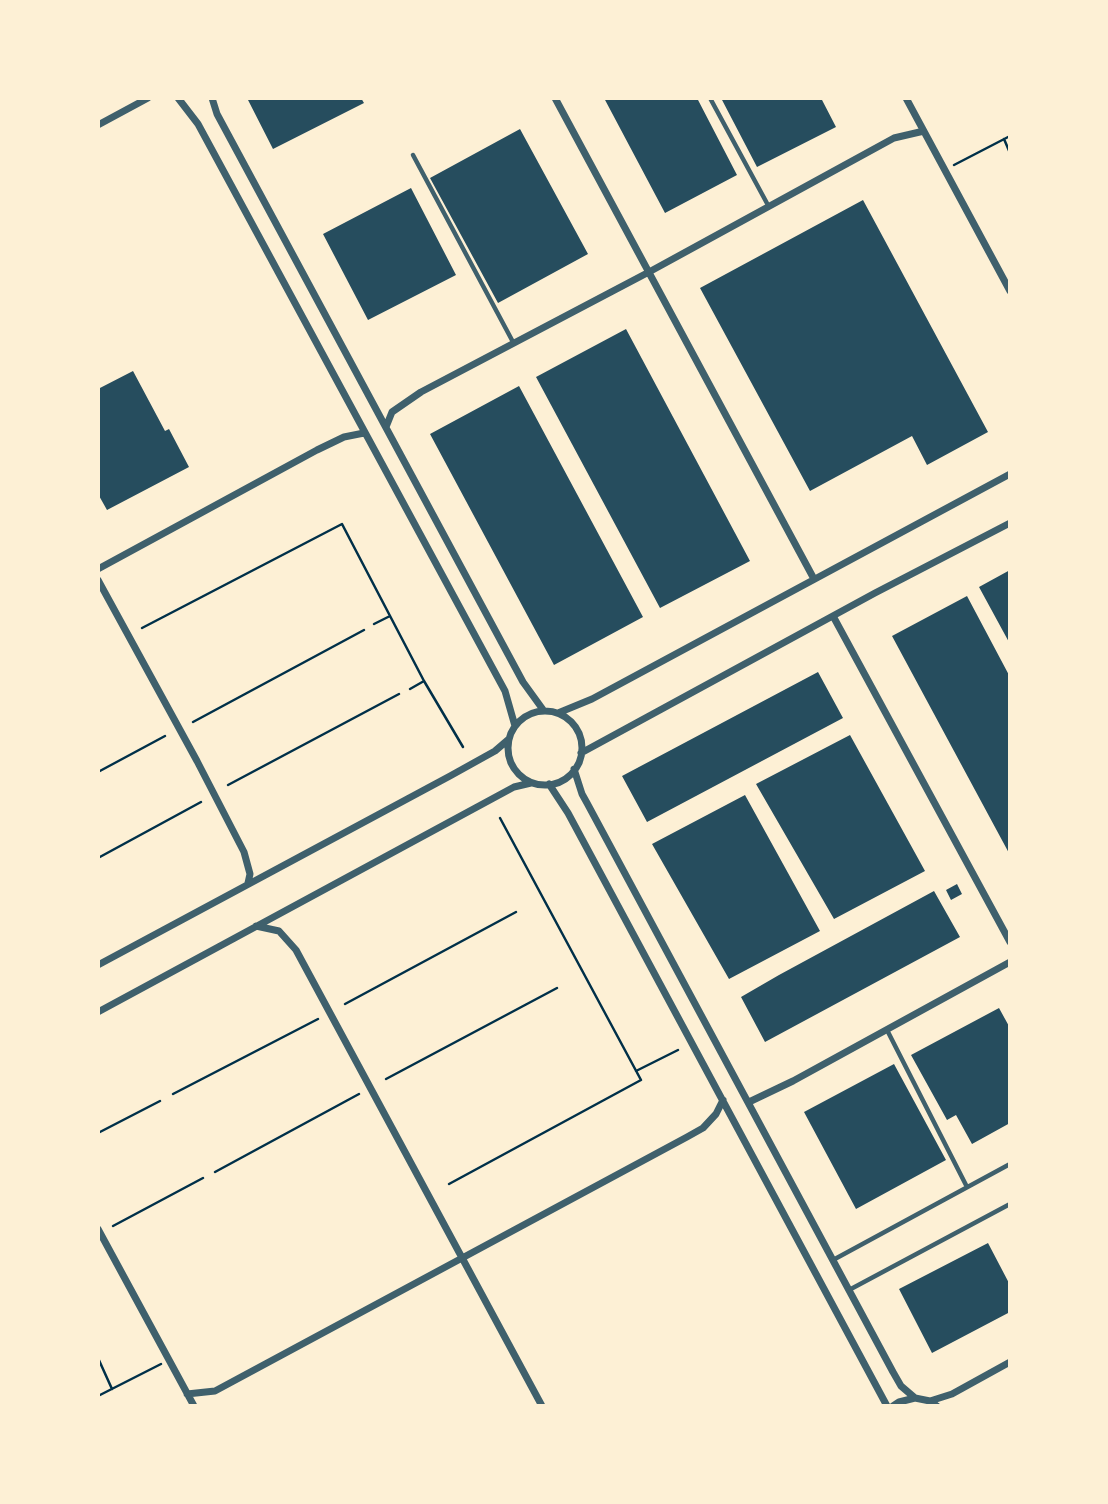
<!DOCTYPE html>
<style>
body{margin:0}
#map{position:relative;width:1108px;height:1504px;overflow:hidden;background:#fdf0d5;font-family:Literata,serif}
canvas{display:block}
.frame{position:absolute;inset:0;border:100px solid #fdf0d5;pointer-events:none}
</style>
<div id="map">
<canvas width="1108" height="1504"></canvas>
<div class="frame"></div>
</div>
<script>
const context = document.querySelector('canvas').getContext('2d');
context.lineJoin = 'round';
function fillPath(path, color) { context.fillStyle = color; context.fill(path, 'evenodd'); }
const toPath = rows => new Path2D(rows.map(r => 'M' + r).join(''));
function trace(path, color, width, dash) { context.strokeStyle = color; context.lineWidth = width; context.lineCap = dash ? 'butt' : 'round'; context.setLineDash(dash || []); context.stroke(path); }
fillPath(toPath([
 [247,98,361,98,364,103,273,149],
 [604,98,697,98,737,175,665,213],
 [721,98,821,98,836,127,757,167],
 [520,129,588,254,498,303,430,178],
 [411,188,456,275,368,320,323,234],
 [863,200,988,432,927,465,912,436,810,491,700,288],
 [626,329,750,561,660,608,536,377],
 [133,371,165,431,169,429,189,467,107,510,98,494,98,389],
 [519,386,643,617,554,665,430,434],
 [1010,570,1010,644,979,587],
 [967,596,1010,677,1010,855,892,636],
 [818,672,843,718,647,822,622,776],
 [850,735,925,871,834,919,756,784],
 [745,795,820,931,729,979,652,844],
 [957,884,962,894,951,900,946,890],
 [934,891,960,937,765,1042,741,997,779,975],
 [999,1008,1010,1028,1010,1123,972,1144,956,1115,947,1120,911,1055],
 [894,1064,946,1160,856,1209,804,1112],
 [988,1243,1010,1285,1010,1312,932,1353,899,1289]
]), '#264d5e');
trace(toPath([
 [1004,139,1010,153],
 [954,165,1010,136],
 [374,624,390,616],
 [142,628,342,524,424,681,463,747],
 [410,689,424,681],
 [193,722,364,630],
 [98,772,165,736],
 [228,785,399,694],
 [98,858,201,802],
 [345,1004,516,912],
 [636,1071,678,1050],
 [386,1079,557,988],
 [173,1094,318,1019],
 [98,1133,160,1101],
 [215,1172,359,1094],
 [449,1184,641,1080,500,818],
 [113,1226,203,1178],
 [98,1358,112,1389],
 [98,1396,161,1364]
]), '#003049', 2.5);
trace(toPath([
 [710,98,769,207],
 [413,155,513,342],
 [887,1030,967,1187],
 [833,1260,1010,1164],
 [849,1290,1010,1204]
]), '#3f606c', 4.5);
trace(toPath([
 [178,98,198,124,505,691,515,726],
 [212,98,217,114,523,682,544,711],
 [555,98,814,579],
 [906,98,1010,291],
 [98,125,148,98],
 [386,427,392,412,421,392,649,272,894,138,924,131],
 [98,569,317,450,344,437,364,433],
 [98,580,197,761,244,852,250,874,248,883],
 [833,616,1010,942],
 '508 748a37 37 0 1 1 74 0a37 37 0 1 1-74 0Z',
 [558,713,592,699,1010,474],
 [581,753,875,593,1010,523],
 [574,769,582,794,587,803,893,1372,901,1386,915,1398],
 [549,784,568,813,887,1406],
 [256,926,279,931,296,950,542,1406],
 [98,965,450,776,495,751,509,739],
 [98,1012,514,787,531,783],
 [749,1102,793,1081,1010,962],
 [98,1229,194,1406],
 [187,1394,215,1391,687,1137,703,1128,716,1114,723,1100],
 [930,1401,952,1394,1010,1362],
 [893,1406,899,1402,915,1398,930,1401,937,1406]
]), '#3f606c', 7);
</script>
